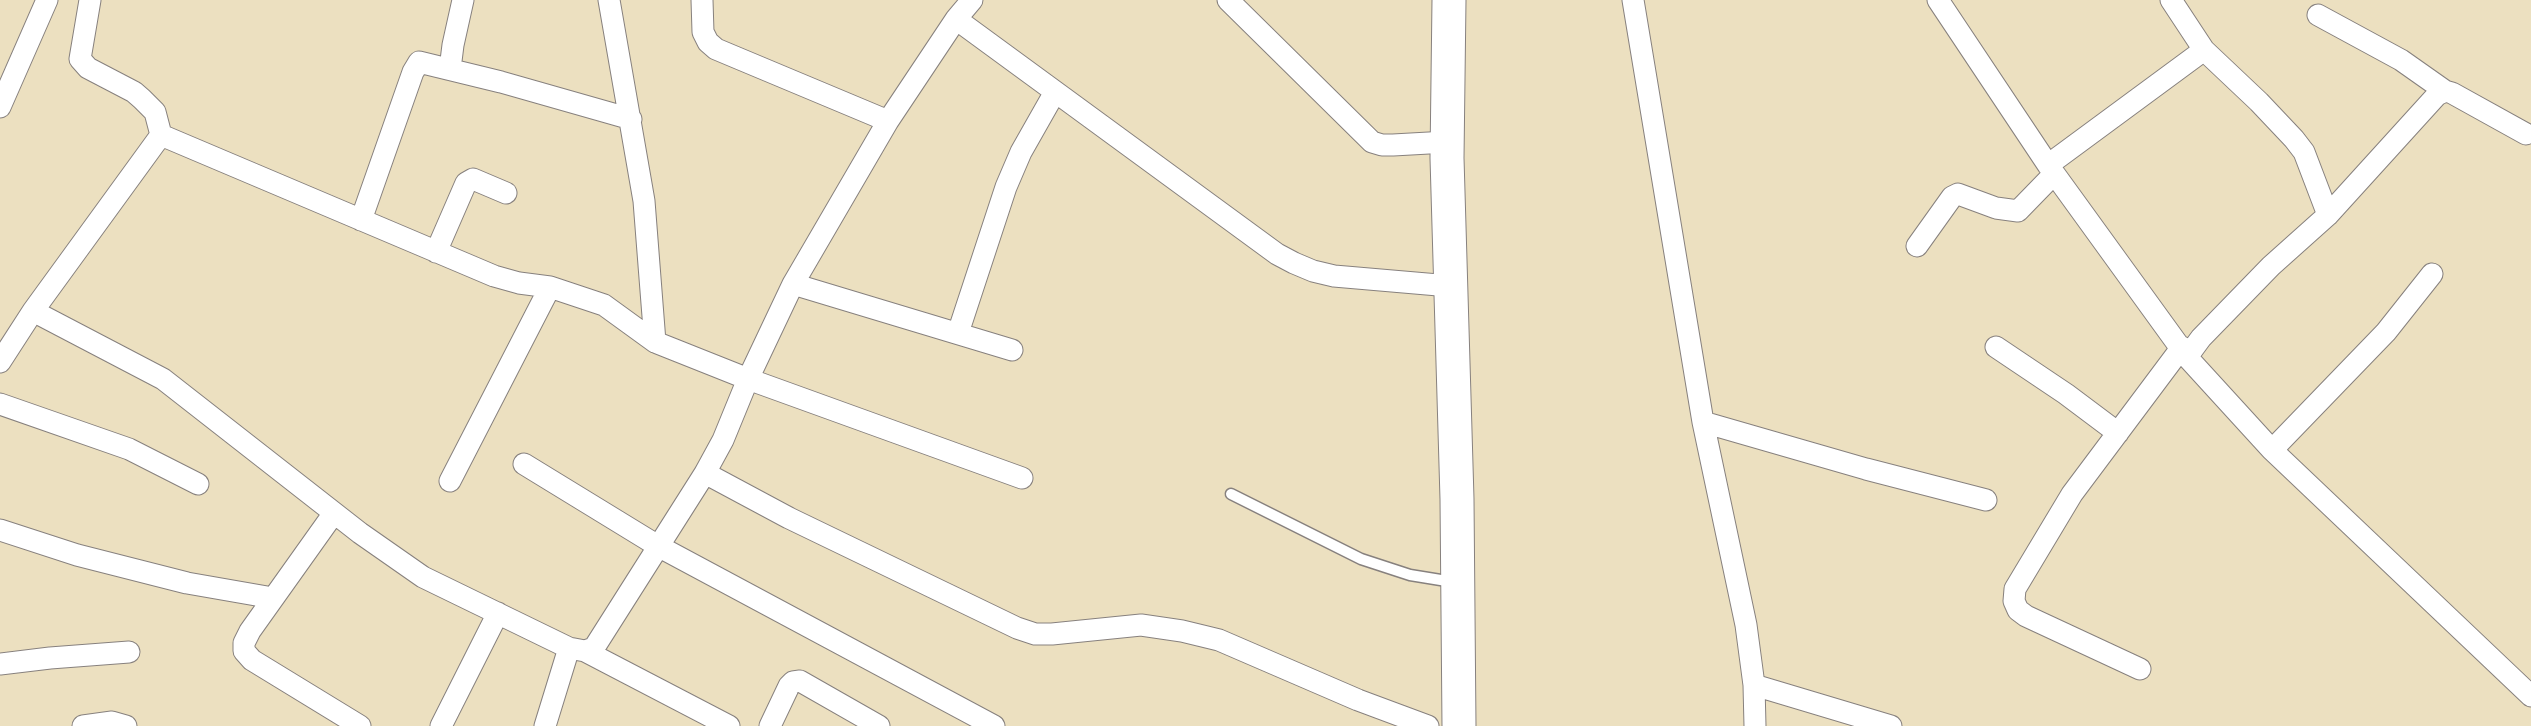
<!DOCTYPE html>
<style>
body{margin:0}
canvas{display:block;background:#ece0c0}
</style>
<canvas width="2531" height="726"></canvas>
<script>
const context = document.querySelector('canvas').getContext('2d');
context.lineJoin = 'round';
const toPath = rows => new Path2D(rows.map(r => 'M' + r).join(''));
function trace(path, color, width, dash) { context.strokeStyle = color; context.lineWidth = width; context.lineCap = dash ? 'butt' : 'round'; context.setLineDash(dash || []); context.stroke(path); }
const service = toPath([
 [1231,494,1361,559,1410,575,1453,582]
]);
const minor = toPath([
 [90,0,80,59,88,68,134,92,142,99,155,112,161,135],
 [609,0,644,201,655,342],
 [702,0,703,32,708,42,716,49,888,121],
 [1228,0,1372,142,1382,145,1393,145,1447,142],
 [1633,0,1703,422,1746,625,1754,685,1755,726],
 [1938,0,2048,165,2187,357,2272,450,2531,696],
 [2318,15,2401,60,2445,91],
 [956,19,1277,254,1294,263,1313,271,1334,276,1450,286],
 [2204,50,2259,102,2294,139,2304,152,2328,215],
 [450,69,453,45,463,0],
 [0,107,47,0],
 [2048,165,2204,50,2171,0],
 [361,220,413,72,419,62,501,82,631,119],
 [1917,246,1952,197,1958,194,1996,208,2018,211,2054,174],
 [436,252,466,183,473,179,506,193],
 [793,284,1012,350],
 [33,311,163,379,360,533,423,577,569,648,585,651,594,648,705,473,723,440,748,379,793,284,888,121,956,19,972,0],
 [958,333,1006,187,1021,152,1055,92],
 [1996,347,2066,394,2118,433],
 [2187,357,2201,338,2271,266,2328,215,2437,95,2445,91,2452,93,2526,134],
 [0,362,33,311,161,135,494,276,519,283,550,287,604,305,655,342,748,379,1022,478],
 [0,404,129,449,198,484],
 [1703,422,1866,469,1986,500],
 [2272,450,2386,332,2432,274],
 [524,464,658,546,994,726],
 [705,473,789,518,1017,628,1035,634,1052,634,1141,625,1182,631,1219,640,1358,700,1428,726],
 [450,481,550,287],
 [334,513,250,631,244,643,244,651,252,660,360,726],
 [0,530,77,555,187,583,273,598],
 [585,651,729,726],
 [0,664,50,658,129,652],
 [2140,669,2026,616,2018,610,2014,601,2015,589,2072,494,2182,347],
 [1754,685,1891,726],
 [83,726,112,722,126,726],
 [441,726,498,613],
 [545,726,569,648],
 [770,726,789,686,793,682,800,681,879,726]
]);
const trunk = toPath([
 [1449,0,1447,158,1457,499,1459,726]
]);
trace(service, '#87817e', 13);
trace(minor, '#87817e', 23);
trace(trunk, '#87817e', 35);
trace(service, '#fff', 10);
trace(minor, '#fff', 21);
trace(trunk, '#fff', 33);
</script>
